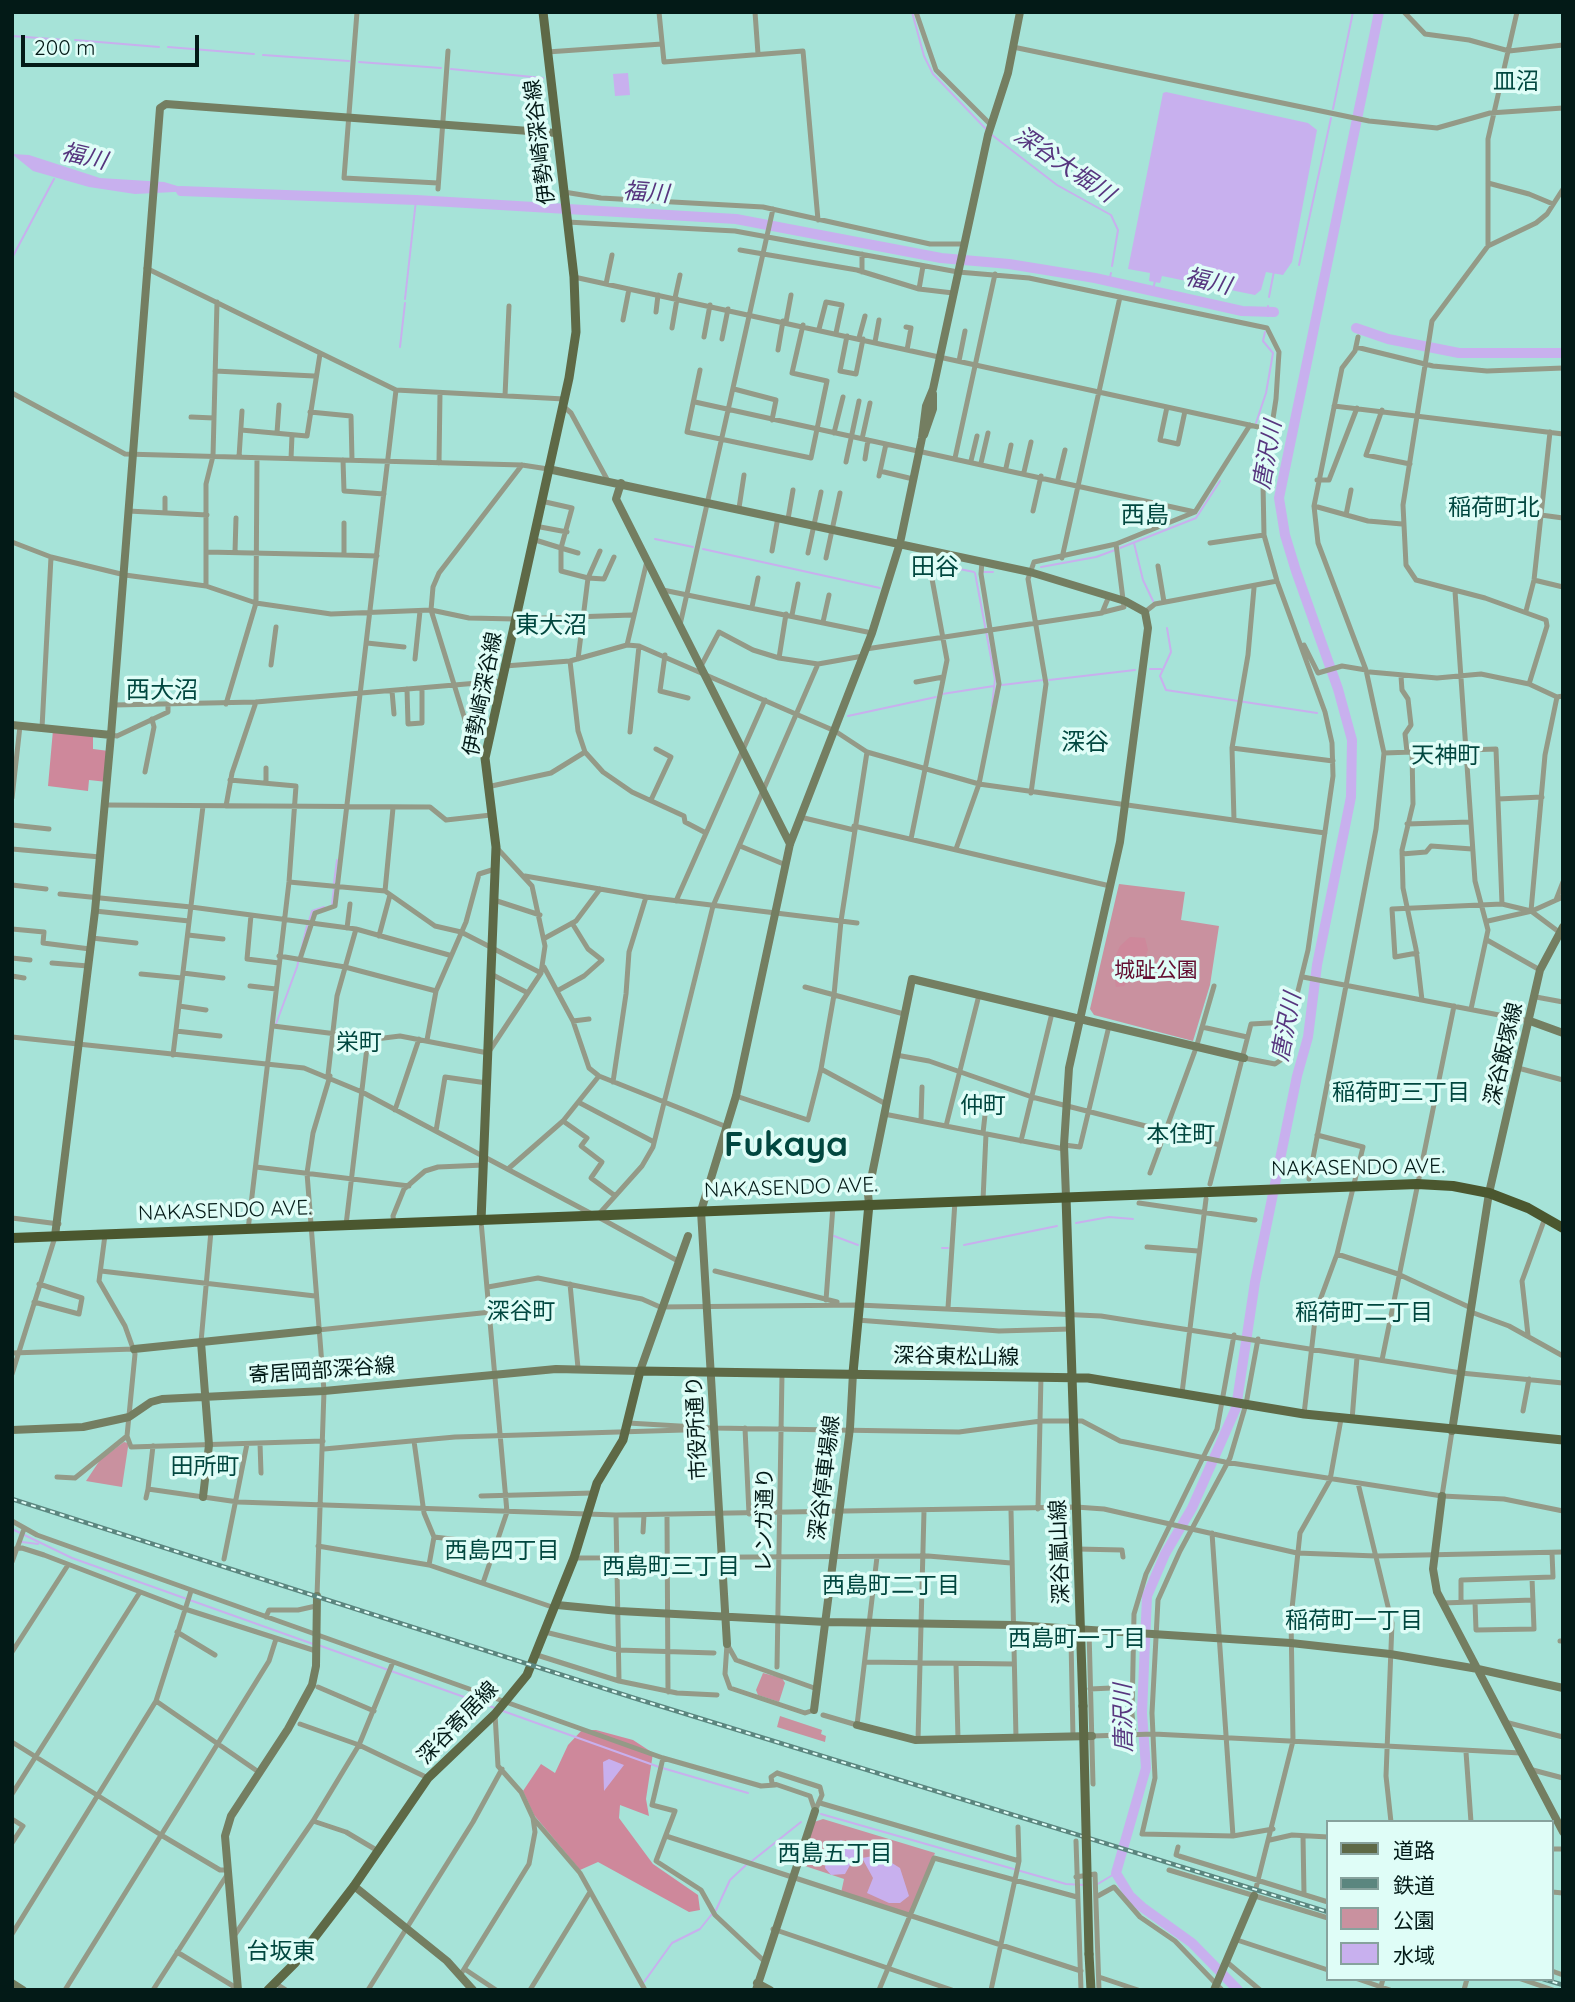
<!DOCTYPE html>
<meta charset="utf-8">
<style>
body{margin:0}
#map{position:relative;width:1575px;height:2002px;overflow:hidden;background:#a6e3d8;font-family:Quicksand,"Noto Sans JP",sans-serif}
canvas{display:block}
.frame{position:absolute;inset:0;border:14px solid #031a17;pointer-events:none}
.legend{position:absolute;left:1326px;top:1820px;width:228px;height:161px;box-sizing:border-box;background:#dffdf7;border:2px solid #87a29d;margin:0;padding:9px 12px;list-style:none;font-size:21px;color:#031a17}
.legend li{display:flex;align-items:center;gap:14px;height:35px}
.legend b{width:35px;border:2px solid #87a29d}
.scale{position:absolute;left:21px;top:35px;width:178px;height:32px;box-sizing:border-box;border:4px solid #031a17;border-top:0;padding-left:9px;font-size:21px;line-height:24px;white-space:nowrap;color:#031a17;-webkit-text-stroke:5px #dffdf7;paint-order:stroke}
</style>
<div id="map">
<canvas width="1575" height="2002"></canvas>
<div class="frame"></div>
<ul class="legend">
<li><b style="height:9px;background:#5e6946"></b>道路</li>
<li><b style="height:9px;background:#5b867f"></b>鉄道</li>
<li><b style="height:19px;background:#c9919f"></b>公園</li>
<li><b style="height:19px;background:#c8b0ee"></b>水域</li>
</ul>
<div class="scale">200 m</div>
</div>
<script>
const context = document.querySelector('canvas').getContext('2d');
context.lineJoin = 'round';
function fillPath(path, color) { context.fillStyle = color; context.fill(path, 'evenodd'); }
const toPath = rows => new Path2D(rows.map(r => 'M' + r).join(''));
function trace(path, color, width, dash) { context.strokeStyle = color; context.lineWidth = width; context.lineCap = dash ? 'butt' : 'round'; context.setLineDash(dash || []); context.stroke(path); }
function write(font, color, halo, rows, align = 'center') {
  context.font = font + ' Quicksand,"Noto Sans JP",sans-serif'; context.lineWidth = 7; context.setLineDash([]); context.textBaseline = 'middle'; context.strokeStyle = halo; context.fillStyle = color; for (const [text, x, y, turn = 0] of rows) {
    context.save(); context.translate(x, y); context.rotate((+turn || 0) * Math.PI / 180); context.textAlign = isNaN(turn) ? turn : align; if (halo) context.strokeText(text, 0, 0); context.fillText(text, 0, 0); context.restore();
  }
}
fillPath(toPath([
 [1119,884,1185,892,1181,920,1219,926,1210,985,1193,1041,1094,1015,1090,1009],
 [124,1442,128,1443,128,1447,122,1487,86,1481,100,1460],
 [763,1673,782,1678,785,1683,779,1702,758,1695,756,1690],
 [780,1716,822,1730,821,1734,826,1736,825,1742,777,1727],
 [823,1819,935,1853,909,1916,841,1893,844,1879,796,1863,811,1823]
]), '#c9919f');
fillPath(toPath([
 [53,730,93,733,93,749,109,751,107,782,89,780,88,791,48,786],
 [1130,937,1145,938,1148,950,1138,974,1132,974,1124,986,1116,987,1113,962,1120,946],
 [582,1730,596,1730,633,1740,653,1753,646,1799,649,1816,620,1805,619,1818,653,1864,698,1895,700,1910,689,1912,598,1862,580,1870,534,1815,523,1791,541,1764,555,1773,568,1745]
]), '#ce889b');
fillPath(toPath([
 [628,73,630,95,615,96,613,74],
 [1166,92,1308,123,1317,130,1292,262,1283,275,1266,272,1261,290,1255,295,1162,276,1160,283,1149,281,1150,273,1128,269,1163,93],
 [12,154,29,155,100,178,164,182,194,191,135,194,89,187,33,171],
 [609,1759,624,1765,604,1791,603,1762],
 [841,1840,859,1849,845,1874,831,1875,825,1868,827,1854,829,1845],
 [879,1855,900,1868,909,1896,900,1903,889,1903,867,1893,873,1878,862,1858]
]), '#c8b0ee');
trace(toPath([
 [912,12,924,56,933,74,986,129],
 [12,36,66,40],
 [75,40,159,47],
 [168,47,254,54],
 [263,55,349,61],
 [359,62,441,68],
 [451,69,543,78],
 [1333,109,1353,12],
 [992,135,1057,185,1111,215,1118,230,1112,266],
 [12,258,54,179],
 [1299,265,1331,118],
 [1109,281,1111,273],
 [1153,290,1155,281],
 [1269,297,1274,271],
 [405,299,416,200],
 [1268,316,1268,306],
 [400,347,405,303],
 [1256,423,1266,393,1273,353,1263,341,1265,332],
 [655,539,693,547],
 [1134,543,1143,580,1153,601],
 [1120,548,1196,518,1220,481],
 [703,549,880,588],
 [935,564,974,572],
 [1041,567,1096,557,1115,550],
 [984,572,993,572],
 [975,573,995,679,992,706],
 [1167,628,1171,652,1160,676,1166,690,1317,713],
 [1150,669,1161,669],
 [1049,680,1135,670],
 [1002,685,1043,680],
 [942,694,994,686],
 [848,716,936,697],
 [334,883,337,860],
 [332,904,334,888],
 [309,921,312,911,324,907],
 [276,1024,297,967,307,926],
 [1076,1223,1109,1217,1133,1219],
 [834,1236,858,1245],
 [964,1245,1057,1226],
 [942,1248,948,1248],
 [12,1529,72,1558,313,1644],
 [22,1542,38,1544],
 [318,1645,495,1708],
 [503,1711,659,1767,748,1793],
 [821,1814,1066,1884,1084,1885],
 [752,1861,801,1822],
 [1096,1885,1116,1873],
 [716,1910,730,1880,746,1865],
 [644,1982,672,1943,700,1929,712,1914]
]), '#c8b0ee', 2);
trace(toPath([
 [181,191,416,200,736,219,941,258,1009,264,1095,278,1242,311,1274,312],
 [1356,328,1388,339,1459,353,1563,353],
 [1238,1990,1192,1943,1142,1907,1130,1896,1116,1873,1146,1768,1142,1713,1147,1596,1165,1554,1192,1508,1236,1408,1255,1282,1297,1076,1308,1037,1317,965,1351,797,1352,740,1338,689,1296,571,1285,535,1279,498,1379,12]
]), '#c8b0ee', 10);
trace(toPath([
 [357,12,344,178,438,183],
 [659,12,664,62,803,51,818,220],
 [755,12,758,54],
 [916,12,936,70,991,125],
 [1404,12,1425,34,1469,40,1509,51,1563,45],
 [1013,47,1369,121,1437,128,1490,113,1563,108],
 [547,52,662,44],
 [1488,183,1529,194,1553,204],
 [438,189,448,51],
 [564,192,601,198,763,207,930,244,964,244],
 [567,222,735,231,958,272,1029,278,1267,328,1279,352,1276,399,1263,483,1264,535,1277,581,1325,712,1332,743,1333,776,1308,950,1281,1060,1275,1064,1244,1058],
 [1488,246,1488,139,1517,12],
 [740,250,857,270,919,289,953,293],
 [862,254,862,272],
 [146,268,396,390,564,399],
 [574,277,1272,430],
 [606,284,612,255],
 [919,289,923,266],
 [675,298,680,275],
 [656,312,658,295],
 [623,320,629,289],
 [786,322,791,295],
 [906,327,911,328,907,350],
 [672,328,677,299],
 [819,329,826,302,842,305,836,333],
 [847,336,840,371,856,374,863,339],
 [704,337,710,305],
 [859,338,865,316],
 [722,339,728,309],
 [875,342,879,320],
 [1356,347,1433,366,1487,371,1563,368],
 [778,350,783,321],
 [959,361,965,331],
 [700,370,687,432,811,458,827,381,792,373,803,325],
 [215,371,314,376],
 [734,389,776,400,772,420],
 [12,393,125,454,522,465,548,469],
 [505,396,509,306],
 [695,402,1195,512],
 [563,406,571,413,608,481],
 [1334,406,1563,434],
 [1167,407,1160,440,1178,444,1185,411],
 [1382,410,1366,455,1410,464],
 [310,412,351,416,352,460],
 [191,417,214,418],
 [241,430,307,436,320,354],
 [277,433,279,405],
 [834,433,843,397],
 [862,439,870,403],
 [239,457,242,411],
 [955,458,995,274],
 [291,459,292,435],
 [865,459,868,440],
 [343,460,344,491,384,494],
 [971,461,977,436],
 [846,462,859,401],
 [439,463,440,393],
 [981,463,988,433],
 [1006,468,1011,445],
 [880,471,913,479],
 [1024,472,1031,442],
 [879,476,886,444],
 [1058,479,1065,450],
 [1317,480,1329,480,1357,408],
 [541,501,572,508,561,548,578,553],
 [1314,506,1368,521,1402,524],
 [739,508,744,475],
 [128,511,207,515],
 [1033,511,1041,476],
 [165,512,165,498],
 [1346,515,1351,490],
 [1541,515,1563,518],
 [788,519,793,490],
 [535,526,567,532],
 [532,539,561,548,561,571,588,578,604,579,614,557],
 [12,542,51,557,125,575,206,586,256,603,331,614,431,610,469,618,515,619,632,615],
 [1210,543,1264,535],
 [772,551,778,517],
 [206,552,344,555,344,523],
 [235,552,236,518],
 [808,553,821,492],
 [344,555,377,556],
 [826,558,840,493],
 [1062,558,1120,297],
 [1158,566,1164,602],
 [1534,580,1563,587],
 [206,586,206,484,213,456,217,302],
 [663,590,872,633],
 [1455,591,1475,881,1488,930,1471,1009],
 [752,607,758,578],
 [1526,611,1534,580,1550,432],
 [1104,612,1124,607,1116,544],
 [1145,612,1155,604,1277,581],
 [792,615,798,584],
 [823,622,829,595],
 [680,625,773,209],
 [367,643,404,647],
 [627,645,647,561],
 [1304,645,1318,673,1342,666,1366,670],
 [866,649,1102,613,1109,596],
 [665,655,660,691,688,698],
 [779,658,786,614],
 [415,659,420,611],
 [578,659,588,578,600,551],
 [570,661,578,731,585,752,603,772,632,792,684,816,685,822,706,833],
 [271,665,276,627],
 [505,666,570,661,627,645,639,646,835,731,867,752,979,784,1325,833],
 [701,666,719,632,753,650,779,658,818,664],
 [1370,672,1437,678,1481,674,1529,684,1557,697,1563,696],
 [1401,676,1402,690,1408,699,1411,725,1405,734,1407,752],
 [916,682,943,677],
 [1529,684,1547,626,1546,620,1485,598,1416,580,1406,565,1403,505,1432,321,1488,246,1536,223,1547,214,1563,189],
 [407,689,408,724,422,723,422,688],
 [392,691,394,714],
 [226,704,256,603,257,458],
 [114,705,256,702,501,681],
 [42,728,51,557],
 [630,732,639,646],
 [111,735,117,736,168,712,168,705],
 [1232,748,1333,761],
 [1412,752,1413,804,1402,850,1403,888,1416,949,1422,1000],
 [1384,753,1496,749,1502,904],
 [485,757,466,723,431,610,433,587,439,573,522,465],
 [266,768,266,782],
 [145,772,154,727,152,719],
 [230,780,296,786,289,882,248,1230],
 [487,787,551,773,585,752],
 [1031,793,1046,684,1028,579,1034,562,1116,544,1195,512,1250,425],
 [12,798,20,726],
 [1498,799,1542,797],
 [651,800,671,757,656,749],
 [105,805,430,807,446,820,491,815],
 [226,806,232,773,256,702],
 [800,817,854,830],
 [1234,820,1232,748,1248,655,1254,588],
 [1407,824,1470,822],
 [12,825,49,829],
 [854,826,1110,886],
 [911,839,947,660,930,568,934,551],
 [740,846,786,865],
 [12,849,100,857],
 [956,849,979,784,999,684,981,574,982,561],
 [1402,854,1426,852,1431,846,1472,849],
 [525,876,646,897,857,923],
 [289,882,385,891,435,926,461,932,541,973],
 [12,885,46,889],
 [385,891,393,808],
 [60,894,191,907,356,929,449,955],
 [494,900,540,915],
 [1556,900,1563,882],
 [676,901,765,700],
 [95,911,189,921],
 [1531,911,1545,755,1557,697],
 [251,915,247,959,279,963],
 [1488,921,1532,911,1563,897],
 [347,928,350,904],
 [12,929,44,932,43,943,90,949],
 [188,935,223,939],
 [379,936,390,895],
 [92,938,136,943],
 [545,938,576,921,600,889],
 [1487,940,1540,970],
 [1417,953,1395,957,1392,909,1502,904,1531,911,1559,932],
 [279,956,345,967,436,991],
 [12,958,30,960],
 [300,959,315,913,335,906,396,390],
 [52,963,88,966],
 [544,967,573,1021,589,1068,599,1076,727,1127],
 [183,973,223,978],
 [141,974,182,978],
 [491,974,526,992],
 [12,976,24,978],
 [1303,977,1530,1021],
 [250,986,276,989],
 [805,987,904,1014],
 [557,991,584,976,602,960,588,949,572,923],
 [1536,997,1563,1002],
 [179,1006,206,1010],
 [573,1021,589,1019],
 [273,1026,376,1039,400,1036,488,1053,541,973,545,946,532,886,496,847],
 [1202,1027,1247,1037],
 [176,1031,220,1036],
 [12,1037,304,1068,362,1092,592,1214],
 [427,1040,436,991,466,922,479,874,495,869],
 [173,1055,203,806],
 [896,1055,929,1061,1032,1097,1220,1145],
 [1518,1068,1563,1080],
 [821,1069,886,1104],
 [328,1075,337,996,356,929],
 [613,1082,626,994,629,952,646,897],
 [736,1096,808,1120,821,1069,834,995,841,921,867,752],
 [580,1103,654,1142],
 [395,1110,419,1039],
 [884,1114,1064,1149],
 [563,1121,587,1138,581,1146,602,1162,591,1178,614,1195],
 [921,1121,922,1087],
 [946,1126,979,995],
 [436,1131,445,1077,487,1083],
 [983,1133,985,1115],
 [1021,1141,1052,1013],
 [1064,1145,1080,1147,1109,1026],
 [256,1167,409,1186],
 [508,1169,563,1121,599,1076],
 [1150,1173,1196,1048,1214,986],
 [1309,1179,1376,829,1384,753,1366,670,1318,543,1314,506,1342,368,1355,351,1358,337],
 [1210,1184,1251,1024,1289,1022],
 [983,1200,986,1134],
 [1139,1203,1255,1220],
 [599,1214,642,1166,653,1147,713,906,818,664,863,656],
 [12,1218,59,1224],
 [600,1218,678,1261],
 [481,1221,507,1512,483,1583],
 [394,1224,393,1216,404,1189,425,1171,438,1167,484,1165],
 [346,1225,368,1039],
 [1147,1247,1198,1251],
 [1337,1254,1398,1274,1471,1308],
 [101,1271,315,1296],
 [715,1271,837,1302],
 [570,1284,578,1368],
 [488,1287,538,1278,642,1299,660,1307,858,1305,1101,1316,1461,1373,1563,1383],
 [826,1300,833,1206],
 [34,1302,79,1314,82,1298,39,1284],
 [948,1308,955,1201],
 [1471,1312,1509,1326,1563,1356],
 [857,1320,999,1331,1070,1329],
 [318,1330,491,1312],
 [1528,1335,1522,1281,1545,1218],
 [1258,1339,1246,1404,1230,1458,1180,1551,1158,1600,1152,1713,1155,1778,1142,1834,1233,1836,1273,1829],
 [201,1342,211,1231],
 [12,1353,134,1349],
 [1382,1360,1454,1006],
 [12,1374,55,1237],
 [1182,1393,1206,1199],
 [1523,1411,1529,1379],
 [1304,1414,1316,1311,1337,1254,1363,1147,1317,1135],
 [1352,1420,1357,1357],
 [628,1423,713,1428,959,1432,1041,1421,1082,1421,1120,1441,1225,1462,1442,1496,1504,1499,1563,1511],
 [745,1428,749,1514],
 [127,1436,131,1447,323,1441],
 [414,1441,424,1513,434,1537,496,1544],
 [260,1443,261,1473],
 [324,1449,455,1437,684,1430],
 [57,1477,75,1478,127,1436,135,1354,125,1326,99,1281,105,1235],
 [1358,1483,1392,1623,1386,1776,1391,1822],
 [148,1489,153,1446],
 [481,1496,593,1493],
 [1442,1496,1452,1431],
 [146,1498,148,1489,238,1502,616,1515,1076,1507,1104,1509,1297,1553,1376,1556,1563,1552],
 [1038,1509,1041,1376],
 [1011,1510,1016,1738],
 [616,1515,619,1681,677,1693,717,1695],
 [667,1515,668,1692],
 [12,1521,37,1535,663,1758,761,1786,775,1785],
 [643,1532,644,1515],
 [1212,1533,1233,1836],
 [318,1546,429,1565,555,1608],
 [12,1549,22,1548,44,1555,185,1609,316,1651],
 [1077,1549,1122,1550,1123,1557],
 [574,1558,928,1556,1011,1563],
 [224,1559,247,1444],
 [12,1562,24,1529],
 [429,1565,434,1537],
 [317,1596,324,1391,307,1173,313,1133,330,1076],
 [1461,1602,1461,1580,1553,1577,1552,1553],
 [1475,1602,1476,1630,1534,1629,1532,1578],
 [1442,1603,1533,1600],
 [266,1617,269,1610,298,1610,316,1606],
 [1089,1630,1093,1784],
 [177,1632,215,1655],
 [545,1632,618,1650,714,1653],
 [1071,1640,1073,1737],
 [1560,1641,1563,1641],
 [727,1644,725,1674,730,1688,805,1713,814,1710],
 [727,1644,736,1660,817,1689],
 [12,1652,68,1565],
 [540,1656,619,1681],
 [865,1662,1014,1664],
 [956,1664,958,1739],
 [777,1667,782,1374],
 [318,1687,374,1711],
 [1090,1689,1133,1687],
 [156,1701,260,1773],
 [823,1715,857,1725,877,1557],
 [1505,1722,1563,1737],
 [300,1724,359,1745,428,1778],
 [1134,1735,1132,1714,1134,1614,1146,1574,1217,1429,1234,1335],
 [1092,1736,1154,1734,1521,1753],
 [918,1740,924,1511],
 [12,1742,161,1835,220,1870,226,1870],
 [1466,1752,1471,1822],
 [663,1758,652,1805,675,1811,656,1861,701,1890,715,1915,763,1960],
 [1529,1769,1563,1778],
 [777,1773,820,1787,822,1795,815,1811,810,1796,772,1783,771,1777,777,1773],
 [12,1794,140,1592],
 [820,1803,1019,1861],
 [533,1818,580,1873,645,1990],
 [12,1819,23,1826,12,1843],
 [313,1821,346,1832,378,1851],
 [666,1836,1081,1971],
 [1303,1836,1304,1894],
 [1270,1840,1292,1835,1328,1837],
 [1076,1841,1081,1990],
 [1178,1847,1176,1855,1179,1856,1328,1902],
 [1552,1849,1563,1849],
 [1169,1870,1328,1918],
 [1076,1877,1095,1874,1099,1990],
 [1552,1892,1563,1893],
 [1254,1896,1293,1741,1291,1618,1300,1533,1330,1480,1341,1419],
 [1096,1897,1114,1887,1140,1917,1175,1941,1222,1990],
 [773,1929,952,1990],
 [12,1934,156,1701,191,1591],
 [234,1936,313,1821,359,1745,393,1662],
 [1237,1940,1328,1970],
 [177,1952,238,1989],
 [1228,1963,1260,1990],
 [466,1970,496,1990],
 [1552,1971,1563,1975],
 [461,1974,529,1864,535,1832,533,1818,521,1792,498,1766,495,1714],
 [1099,1977,1138,1990],
 [1358,1979,1390,1990],
 [1521,1979,1553,1990],
 [275,1983,286,1990],
 [65,1990,269,1661,276,1639],
 [153,1990,227,1875],
 [368,1990,473,1822,502,1769],
 [530,1990,590,1892],
 [879,1990,934,1858,1077,1897],
 [991,1990,1019,1861,1018,1827],
 [1380,1990,1383,1979],
 [1464,1990,1467,1979]
]), '#949a87', 5);
trace(toPath([
 [924,435,933,409,933,394],
 [548,469,1030,572,1125,601,1145,612,1148,628,1120,842,1069,1068,1064,1145,1066,1197],
 [621,483,616,499,790,844],
 [12,725,111,735,95,911,55,1236],
 [111,735,160,108,166,104,556,133],
 [1530,1021,1563,1033],
 [869,1204,868,1194,912,979,1244,1058],
 [201,1342,209,1445,203,1497],
 [134,1349,318,1330],
 [12,1430,83,1427,129,1417,151,1402,162,1399,324,1391,556,1369,640,1371,688,1236],
 [1452,1431,1489,1193,1540,970,1563,927],
 [1442,1496,1433,1569,1437,1592,1563,1832],
 [557,1605,619,1611,826,1622,1014,1625,1291,1643,1390,1654,1478,1669,1563,1688],
 [727,1644,701,1211,736,1096,790,844,872,633,900,543,922,438,926,406,933,389,988,135,1008,73,1020,12],
 [814,1710,850,1428,853,1373],
 [857,1725,915,1740,1092,1736],
 [354,1886,447,1961,473,1990],
 [12,1983,23,1990],
 [757,1983,770,1990],
 [238,1990,225,1836,231,1816,288,1729,312,1685,316,1666,317,1596],
 [756,1990,815,1811],
 [1214,1990,1254,1896]
]), '#747e61', 8);
trace(toPath([
 [1066,1197,1083,1706],
 [481,1221,496,847,485,758,569,378,576,332,574,277,543,12],
 [853,1373,869,1204],
 [1089,1954,1091,1990],
 [268,1990,295,1963,354,1886,428,1778,495,1714,527,1675,574,1558,597,1483,623,1440,640,1371,1088,1378,1304,1414,1563,1440]
]), '#5e6946', 9);
trace(toPath([
 [12,1238,1417,1184,1453,1186,1489,1193,1528,1208,1563,1228]
]), '#4b572f', 10);
const rail = toPath([
 [12,1499,634,1698,1328,1912],
 [1543,1979,1563,1985]
]);
trace(rail, '#5b867f', 4.5);
trace(rail, '#dffdf7', 2, [5]);
trace(toPath([
 [1083,1706,1089,1954]
]), '#5e6946', 9);
write('21px', '#031a17', '#dffdf7', [
 ["伊勢崎深谷線",540,142,-97],
 ["伊勢崎深谷線",483,694,-79],
 ["深谷飯塚線",1504,1054,-77],
 ["NAKASENDO AVE.",1358,1168,-1],
 ["NAKASENDO AVE.",791,1188,-2],
 ["NAKASENDO AVE.",225,1211,-2],
 ["深谷東松山線",956,1357,1],
 ["寄居岡部深谷線",322,1371,-4],
 ["市役所通り",697,1428,-93],
 ["深谷停車場線",825,1478,-83],
 ["レンガ通り",765,1520,-89],
 ["深谷嵐山線",1060,1552,-92],
 ["深谷寄居線",458,1723,-46]
]);
write('21px', '#630d30', '#dffdf7', [
 ["城趾公園",1156,971]
]);
write('23px', '#01473f', '#dffdf7', [
 ["皿沼",1516,82],
 ["稲荷町北",1494,508],
 ["天神町",1446,756],
 ["栄町",359,1043],
 ["稲荷町三丁目",1401,1093],
 ["仲町",983,1106],
 ["本住町",1181,1135],
 ["深谷町",521,1312],
 ["稲荷町二丁目",1364,1313],
 ["田所町",205,1467],
 ["西島四丁目",502,1551],
 ["西島町三丁目",671,1567],
 ["西島町二丁目",891,1586],
 ["稲荷町一丁目",1354,1621],
 ["西島町一丁目",1077,1639],
 ["西島五丁目",835,1854],
 ["台坂東",281,1952]
]);
write('italic 23px', '#57367f', '#dffdf7', [
 ["福川",84,157,13],
 ["深谷大堀川",1064,165,34],
 ["福川",646,193,4],
 ["福川",1208,282,13],
 ["唐沢川",1268,455,-80],
 ["唐沢川",1287,1027,-79],
 ["唐沢川",1124,1718,-91]
]);
write('24px', '#01473f', '#dffdf7', [
 ["西島",1145,516],
 ["田谷",935,568],
 ["東大沼",551,626],
 ["西大沼",162,691],
 ["深谷",1085,743]
]);
write('bold 35px', '#01473f', '#dffdf7', [
 ["Fukaya",786,1145]
]);
</script>
